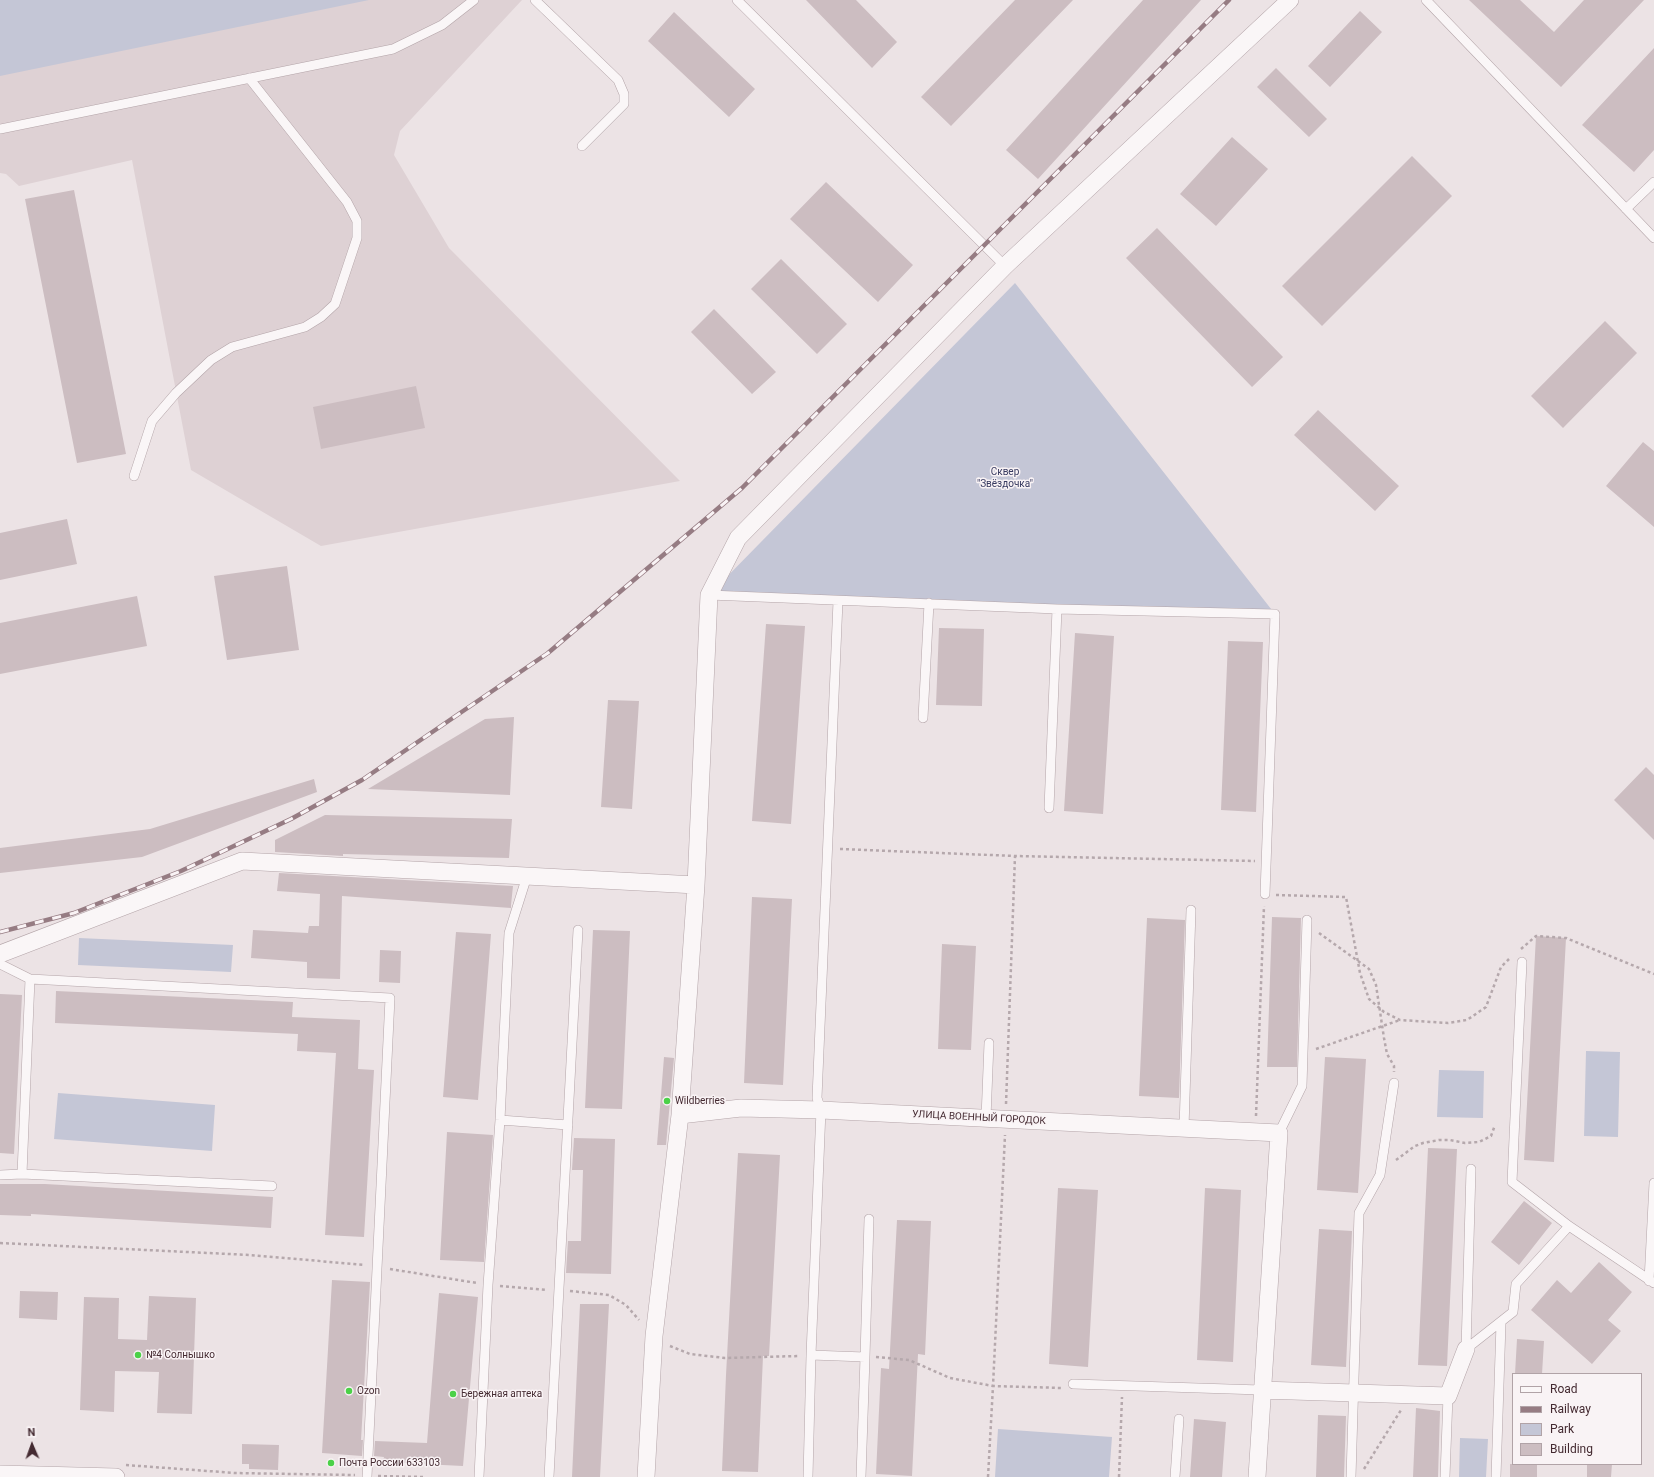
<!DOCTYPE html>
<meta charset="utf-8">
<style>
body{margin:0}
#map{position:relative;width:1654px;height:1477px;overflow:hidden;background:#ece3e5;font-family:Roboto,sans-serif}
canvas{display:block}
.legend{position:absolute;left:1512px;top:1373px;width:130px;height:92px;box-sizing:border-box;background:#f9f3f5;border:1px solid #b1a3a7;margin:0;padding:5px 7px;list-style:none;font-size:12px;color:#442a31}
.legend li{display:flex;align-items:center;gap:8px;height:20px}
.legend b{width:20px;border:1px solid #b1a3a7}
.north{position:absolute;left:12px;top:1425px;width:40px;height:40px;-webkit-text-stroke:3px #f9f3f5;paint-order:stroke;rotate:358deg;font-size:11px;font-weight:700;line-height:16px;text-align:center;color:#442a31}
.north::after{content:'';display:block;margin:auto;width:14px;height:18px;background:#442a31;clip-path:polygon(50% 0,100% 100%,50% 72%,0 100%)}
</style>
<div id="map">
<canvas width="1654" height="1477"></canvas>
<ul class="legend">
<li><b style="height:5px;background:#faf6f7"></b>Road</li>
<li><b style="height:5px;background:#967c83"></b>Railway</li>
<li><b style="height:11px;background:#c4c6d6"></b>Park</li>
<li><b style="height:11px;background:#ccbdc1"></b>Building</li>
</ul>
<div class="north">N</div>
</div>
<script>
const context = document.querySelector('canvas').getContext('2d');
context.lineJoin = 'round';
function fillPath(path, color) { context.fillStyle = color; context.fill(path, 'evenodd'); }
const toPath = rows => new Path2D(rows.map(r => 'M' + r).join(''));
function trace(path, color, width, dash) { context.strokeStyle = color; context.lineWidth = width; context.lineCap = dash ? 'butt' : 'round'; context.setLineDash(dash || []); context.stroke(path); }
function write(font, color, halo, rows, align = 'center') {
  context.font = font + ' Roboto,sans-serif'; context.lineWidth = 3; context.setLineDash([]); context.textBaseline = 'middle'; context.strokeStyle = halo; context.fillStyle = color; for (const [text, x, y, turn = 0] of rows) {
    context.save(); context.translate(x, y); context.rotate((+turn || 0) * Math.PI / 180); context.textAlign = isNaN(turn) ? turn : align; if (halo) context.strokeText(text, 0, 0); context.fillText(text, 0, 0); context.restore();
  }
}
fillPath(toPath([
 [0,0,522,0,400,131,394,155,449,248,680,481,321,546,191,470,132,160,19,186,6,174,0,173]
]), '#ded1d4');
fillPath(toPath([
 [0,0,369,0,0,76],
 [1015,283,1275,614,709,595],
 [79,938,233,945,231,972,78,965],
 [1586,1051,1620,1052,1618,1137,1584,1136],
 [1439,1070,1484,1071,1483,1118,1437,1117],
 [58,1093,215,1105,212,1151,54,1139],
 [998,1429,1112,1437,1109,1477,995,1477],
 [1460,1438,1488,1439,1486,1477,1459,1477]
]), '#c4c6d6');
fillPath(toPath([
 [806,0,856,0,897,42,872,68],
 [1015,0,1073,0,951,126,921,97],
 [1143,0,1201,0,1038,179,1006,150],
 [1469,0,1520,0,1554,32,1584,0,1644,0,1561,87],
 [1360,11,1382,32,1330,87,1308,66],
 [674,12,755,89,729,117,648,41],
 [1654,48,1654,150,1634,172,1582,125],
 [1276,68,1327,119,1309,137,1257,87],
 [1232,137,1268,169,1216,226,1180,194],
 [1412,156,1452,196,1322,326,1282,286],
 [826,182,913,265,878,302,790,219],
 [74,190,126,454,77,463,25,199],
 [1157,228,1283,357,1252,387,1126,258],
 [781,259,847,324,817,354,751,289],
 [714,309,776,372,752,394,691,332],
 [1605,321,1637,353,1563,428,1531,396],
 [416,386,425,428,321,449,313,407],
 [1318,410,1399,486,1375,511,1294,435],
 [1643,442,1654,451,1654,527,1606,486],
 [67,519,77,564,0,580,0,533],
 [287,566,299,650,227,660,214,576],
 [137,596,147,646,0,674,0,623],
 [766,624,805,626,791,824,752,821],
 [939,628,984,629,982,706,936,705],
 [1075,633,1114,636,1103,814,1064,811],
 [1228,641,1263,642,1256,812,1221,810],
 [608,700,639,701,632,809,601,807],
 [514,717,510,795,368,789,485,719],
 [1646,767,1654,775,1654,840,1614,800],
 [314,779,317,792,142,857,0,873,0,848,150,829],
 [325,815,512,819,509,858,343,854,343,856,275,852,275,840],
 [279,873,513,886,511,905,511,908,342,896,340,979,307,978,307,962,251,958,253,930,308,933,309,926,319,926,320,894,277,891],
 [752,897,792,899,783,1085,744,1083],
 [1272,917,1301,918,1297,1067,1267,1067],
 [1147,918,1185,920,1179,1098,1139,1096],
 [593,930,630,931,622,1109,585,1108],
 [456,932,491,934,478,1100,443,1097],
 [1536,936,1566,938,1554,1162,1524,1160],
 [942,944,976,946,971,1050,938,1049],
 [380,950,401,951,400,983,379,982],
 [56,991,293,1002,292,1017,360,1020,358,1069,374,1070,364,1237,325,1235,336,1053,297,1051,298,1034,55,1023],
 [0,994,22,995,14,1154,0,1153],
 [664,1057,674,1058,666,1145,657,1145],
 [1325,1057,1366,1059,1358,1193,1317,1190],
 [447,1132,493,1135,484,1262,440,1260],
 [574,1138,615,1139,611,1274,566,1273,568,1241,581,1241,583,1170,572,1170],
 [1428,1148,1457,1149,1447,1366,1418,1365],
 [738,1153,780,1155,769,1356,763,1356,758,1472,722,1471,726,1375],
 [0,1184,45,1184,273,1197,271,1228,31,1214,31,1216,0,1215],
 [1058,1188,1098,1190,1088,1367,1049,1364],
 [1205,1188,1241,1190,1233,1362,1197,1360],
 [1524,1201,1552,1223,1519,1265,1491,1242],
 [897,1220,931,1221,925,1355,918,1354,912,1476,876,1474,881,1368,889,1369],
 [1319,1229,1352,1231,1346,1367,1311,1365],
 [1599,1262,1632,1292,1608,1320,1621,1331,1592,1364,1531,1310,1557,1280,1571,1293],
 [332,1280,370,1282,361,1440,363,1440,362,1456,322,1453],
 [20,1291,58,1292,57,1320,19,1318],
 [439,1293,478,1297,463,1466,383,1462,384,1457,374,1456,375,1441,427,1443],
 [149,1296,196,1298,192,1414,157,1413,159,1372,115,1371,114,1412,80,1410,84,1297,119,1298,118,1339,147,1340],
 [580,1304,609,1304,600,1477,572,1477],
 [1517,1339,1544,1341,1542,1374,1515,1374],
 [1416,1408,1440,1411,1438,1477,1413,1477],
 [1318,1415,1346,1416,1344,1477,1316,1477],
 [1194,1419,1226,1422,1222,1477,1190,1477],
 [242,1444,279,1445,278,1470,249,1469,249,1464,242,1464],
 [1510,1464,1537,1464,1537,1477,1510,1477],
 [1587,1464,1612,1464,1611,1477,1587,1477]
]), '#ccbdc1');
const service = toPath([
 [535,0,618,80,624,94,624,104,582,146],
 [737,0,1005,266],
 [1426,0,1654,238],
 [0,129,393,49,442,25,474,0],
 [1626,209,1654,182],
 [134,476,152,421,176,393,211,360,232,347,305,327,321,317,335,304,357,238,357,221,347,202,249,78],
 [709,595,1057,609,1275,614,1265,894],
 [923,718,929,603],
 [1049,808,1057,609],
 [1522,962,1512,1182,1569,1226,1654,1283],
 [0,964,30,979,390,998,367,1477],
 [986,1118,989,1043],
 [500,1120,568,1125],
 [1184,1128,1191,910],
 [1279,1133,1302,1086,1307,920],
 [22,1174,272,1186],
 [0,1175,22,1174,30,979],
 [1649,1281,1654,1183],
 [1466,1349,1471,1169],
 [1466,1349,1513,1312,1516,1284,1569,1226],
 [811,1355,865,1357,869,1219],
 [1073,1384,1261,1390],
 [479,1477,488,1285,500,1120,509,933,527,876],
 [549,1477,578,930],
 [808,1477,811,1355,821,1110,817,1098,838,601],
 [861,1477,865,1357],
 [1175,1477,1179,1419],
 [1351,1477,1359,1213,1380,1175,1394,1083],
 [1445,1477,1448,1396],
 [1496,1477,1501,1323]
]);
const minor = toPath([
 [0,954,242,861,696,885],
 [680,1115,741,1108,821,1110,1279,1133,1257,1477],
 [1261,1390,1448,1396,1466,1349],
 [0,1474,116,1477],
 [646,1477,654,1336,680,1115,696,885,709,595,738,538,1005,266,1290,0]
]);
trace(service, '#b3a4a8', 10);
trace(minor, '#b3a4a8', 18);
trace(toPath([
 [840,849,1015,856,1255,861],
 [1276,895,1346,897,1360,973,1369,999,1384,1012,1400,1020,1448,1023,1467,1020,1486,1007,1501,967,1509,959],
 [1319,933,1369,969,1376,985,1384,1038,1387,1054,1394,1066,1394,1072],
 [1521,949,1536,936,1566,938,1654,974],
 [1316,1049,1400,1020],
 [1006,1104,1015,856],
 [1256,1116,1264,906],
 [1396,1160,1415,1146,1423,1143,1439,1140,1450,1140,1465,1143,1479,1142,1491,1136,1495,1125],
 [0,1243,250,1255,365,1265],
 [390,1269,477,1283],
 [500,1286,547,1290],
 [570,1291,609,1295,626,1305,639,1320],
 [670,1346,690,1354,725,1358,799,1356],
 [876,1357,909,1360,950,1378,993,1386,1005,1135],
 [126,1465,235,1473,355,1475],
 [1364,1469,1401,1410],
 [378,1476,426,1477],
 [988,1477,993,1386,1062,1388],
 [1119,1477,1122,1397]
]), '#b5a8ac', 2.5, [3, 3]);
trace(service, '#faf6f7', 9);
trace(minor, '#faf6f7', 17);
const rail = toPath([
 [0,932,74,913,181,871,291,819,362,780,548,653,742,488,1229,0]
]);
trace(rail, '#967c83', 4.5);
trace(rail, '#f9f3f5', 3, [9]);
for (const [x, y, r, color] of [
 [667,1101,4,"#4bd148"],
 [138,1355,4,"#4bd148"],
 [349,1391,4,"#4bd148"],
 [453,1394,4,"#4bd148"],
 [331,1463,4,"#4bd148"]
]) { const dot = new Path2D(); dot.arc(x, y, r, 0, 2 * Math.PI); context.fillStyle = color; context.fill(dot); trace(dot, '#f9f3f5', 1.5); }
write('10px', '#373a60', '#f9f3f5', [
 ["Сквер",1005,472],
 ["\"Звёздочка\"",1005,484]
]);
write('10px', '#442a31', '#f9f3f5', [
 ["Wildberries",675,1101],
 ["№4 Солнышко",146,1355],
 ["Ozon",357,1391],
 ["Бережная аптека",461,1394],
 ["Почта России 633103",339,1463]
], 'left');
write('10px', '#442a31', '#f9f3f5', [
 ["УЛИЦА ВОЕННЫЙ ГОРОДОК",979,1118,3]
]);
</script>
